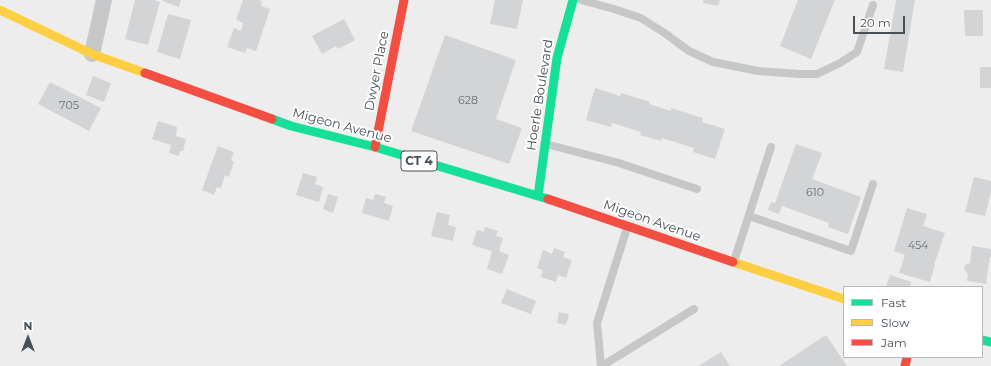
<!DOCTYPE html>
<style>
body{margin:0}
#map{position:relative;width:991px;height:366px;overflow:hidden;background:#ededed;font-family:Montserrat,sans-serif}
canvas{display:block}
.legend{position:absolute;left:843px;top:286px;width:140px;height:72px;box-sizing:border-box;background:#fff;border:1px solid #b5b9bc;margin:0;padding:5px 7px;list-style:none;font-size:12px;color:#475057}
.legend li{display:flex;align-items:center;gap:8px;height:20px}
.legend b{width:20px;border:1px solid #b5b9bc}
.north{position:absolute;left:8px;top:318px;width:40px;height:40px;-webkit-text-stroke:3px #fff;paint-order:stroke;rotate:0deg;font-size:11px;font-weight:700;line-height:16px;text-align:center;color:#475057}
.north::after{content:'';display:block;margin:auto;width:14px;height:18px;background:#475057;clip-path:polygon(50% 0,100% 100%,50% 72%,0 100%)}
.scale{position:absolute;left:853px;top:16px;width:52px;height:18px;box-sizing:border-box;border:2px solid #475057;border-top:0;padding-left:5px;font-size:12px;line-height:14px;white-space:nowrap;color:#475057;-webkit-text-stroke:3px #fff;paint-order:stroke}
</style>
<div id="map">
<canvas width="991" height="366"></canvas>
<ul class="legend">
<li><b style="height:5px;background:#16e098"></b>Fast</li>
<li><b style="height:5px;background:#ffcf43"></b>Slow</li>
<li><b style="height:5px;background:#f24e42"></b>Jam</li>
</ul>
<div class="north">N</div>
<div class="scale">20 m</div>
</div>
<script>
const context = document.querySelector('canvas').getContext('2d');
context.lineJoin = 'round';
function fillPath(path, color) { context.fillStyle = color; context.fill(path, 'evenodd'); }
const toPath = rows => new Path2D(rows.map(r => 'M' + r).join(''));
function trace(path, color, width, dash) { context.strokeStyle = color; context.lineWidth = width; context.lineCap = dash ? 'butt' : 'round'; context.setLineDash(dash || []); context.stroke(path); }
function write(font, color, halo, rows, align = 'center') {
  context.font = font + ' Montserrat,sans-serif'; context.lineWidth = 4; context.setLineDash([]); context.textBaseline = 'middle'; context.strokeStyle = halo; context.fillStyle = color; for (const [text, x, y, turn = 0] of rows) {
    context.save(); context.translate(x, y); context.rotate((+turn || 0) * Math.PI / 180); context.textAlign = isNaN(turn) ? turn : align; if (halo) context.strokeText(text, 0, 0); context.fillText(text, 0, 0); context.restore();
  }
}
fillPath(toPath([
 [135,0,153,0,160,2,148,45,125,39],
 [163,0,181,0,179,7,162,1],
 [243,0,258,0,262,1,261,6,270,9,256,51,247,48,245,53,227,47,234,28,241,31,243,23,236,20],
 [495,0,523,0,517,29,490,24],
 [703,0,720,0,718,6,703,3],
 [798,0,835,0,811,59,780,46],
 [896,0,915,0,903,72,884,69],
 [964,10,983,10,983,36,965,36],
 [168,14,191,20,180,59,157,52],
 [344,19,355,40,338,49,336,46,322,54,312,36],
 [445,35,516,60,496,119,522,128,509,164,411,131],
 [980,67,991,67,991,88,980,88],
 [93,76,111,83,104,102,86,95],
 [50,82,101,108,89,131,38,104],
 [595,88,620,96,621,93,650,102,649,104,671,111,671,108,703,118,702,122,725,129,715,159,693,152,694,148,662,138,661,141,640,135,641,132,612,123,611,127,586,120],
 [158,121,177,127,176,136,186,139,183,151,180,151,179,156,169,153,171,145,152,139],
 [796,144,822,153,812,179,861,197,848,234,828,227,829,223,782,206,779,214,768,210,771,202,775,203],
 [218,146,234,152,231,160,234,162,229,177,225,175,221,188,217,187,214,195,202,190],
 [303,173,317,177,315,184,323,187,319,202,296,195],
 [974,177,991,181,991,191,985,216,965,212],
 [328,194,338,197,333,213,323,209],
 [375,194,386,197,384,203,393,206,389,221,362,213,366,198,373,200],
 [907,208,927,214,923,226,945,233,934,265,935,265,930,282,899,273,905,255,894,251],
 [437,212,450,215,448,225,456,227,453,241,431,236],
 [485,227,498,231,496,236,503,238,499,251,509,255,502,274,487,269,492,251,472,245,477,230,484,232],
 [972,246,991,249,991,257,990,257,986,284,967,281,968,274,964,269,965,265,970,263],
 [554,248,565,252,563,257,572,260,566,278,558,275,556,282,541,277,543,270,537,268,543,250,552,254],
 [890,275,911,282,910,287,886,287],
 [507,289,536,301,531,314,501,303],
 [559,312,569,314,566,325,557,323],
 [826,335,847,366,779,366],
 [721,352,730,366,698,366]
]), '#d3d4d6');
trace(toPath([
 [581,0,614,9,641,18,666,34,689,51,713,62,758,71,799,74,817,74,840,63,857,52,873,5],
 [546,144,619,163,697,189],
 [749,216,851,251,873,184],
 [734,261,771,147],
 [601,366,597,323,627,228],
 [602,366,694,309]
]), '#c5c7c8', 8);
trace(toPath([
 [92,54,104,0]
]), '#c5c7c8', 16);
trace(toPath([
 [272,119,291,126,375,147,548,199],
 [538,196,557,58,573,0],
 [982,340,991,342]
]), '#16e098', 9);
trace(toPath([
 [0,10,92,54,145,73],
 [733,262,844,299]
]), '#ffcf43', 9);
trace(toPath([
 [145,73,272,119],
 [375,147,404,0],
 [548,199,733,262],
 [905,366,907,357]
]), '#f24e42', 9);
write('11px', '#6c7278', null, [
 ["628",468,101],
 ["705",69,106],
 ["610",815,193],
 ["454",918,246]
]);
for (const [x, y, w] of [
 [419,161,36]
]) { const box = new Path2D(); box.roundRect(x - w / 2, y - 10, w, 20, 3); context.fillStyle = '#fff'; context.fill(box); trace(box, '#475057', 1); }
write('bold 12px', '#475057', null, [
 ["CT 4",419,161]
]);
write('13px', '#475057', '#fff', [
 ["Dwyer Place",377,71,-79],
 ["Hoerle Boulevard",540,95,-81],
 ["Migeon Avenue",342,126,15],
 ["Migeon Avenue",652,221,19]
]);
</script>
